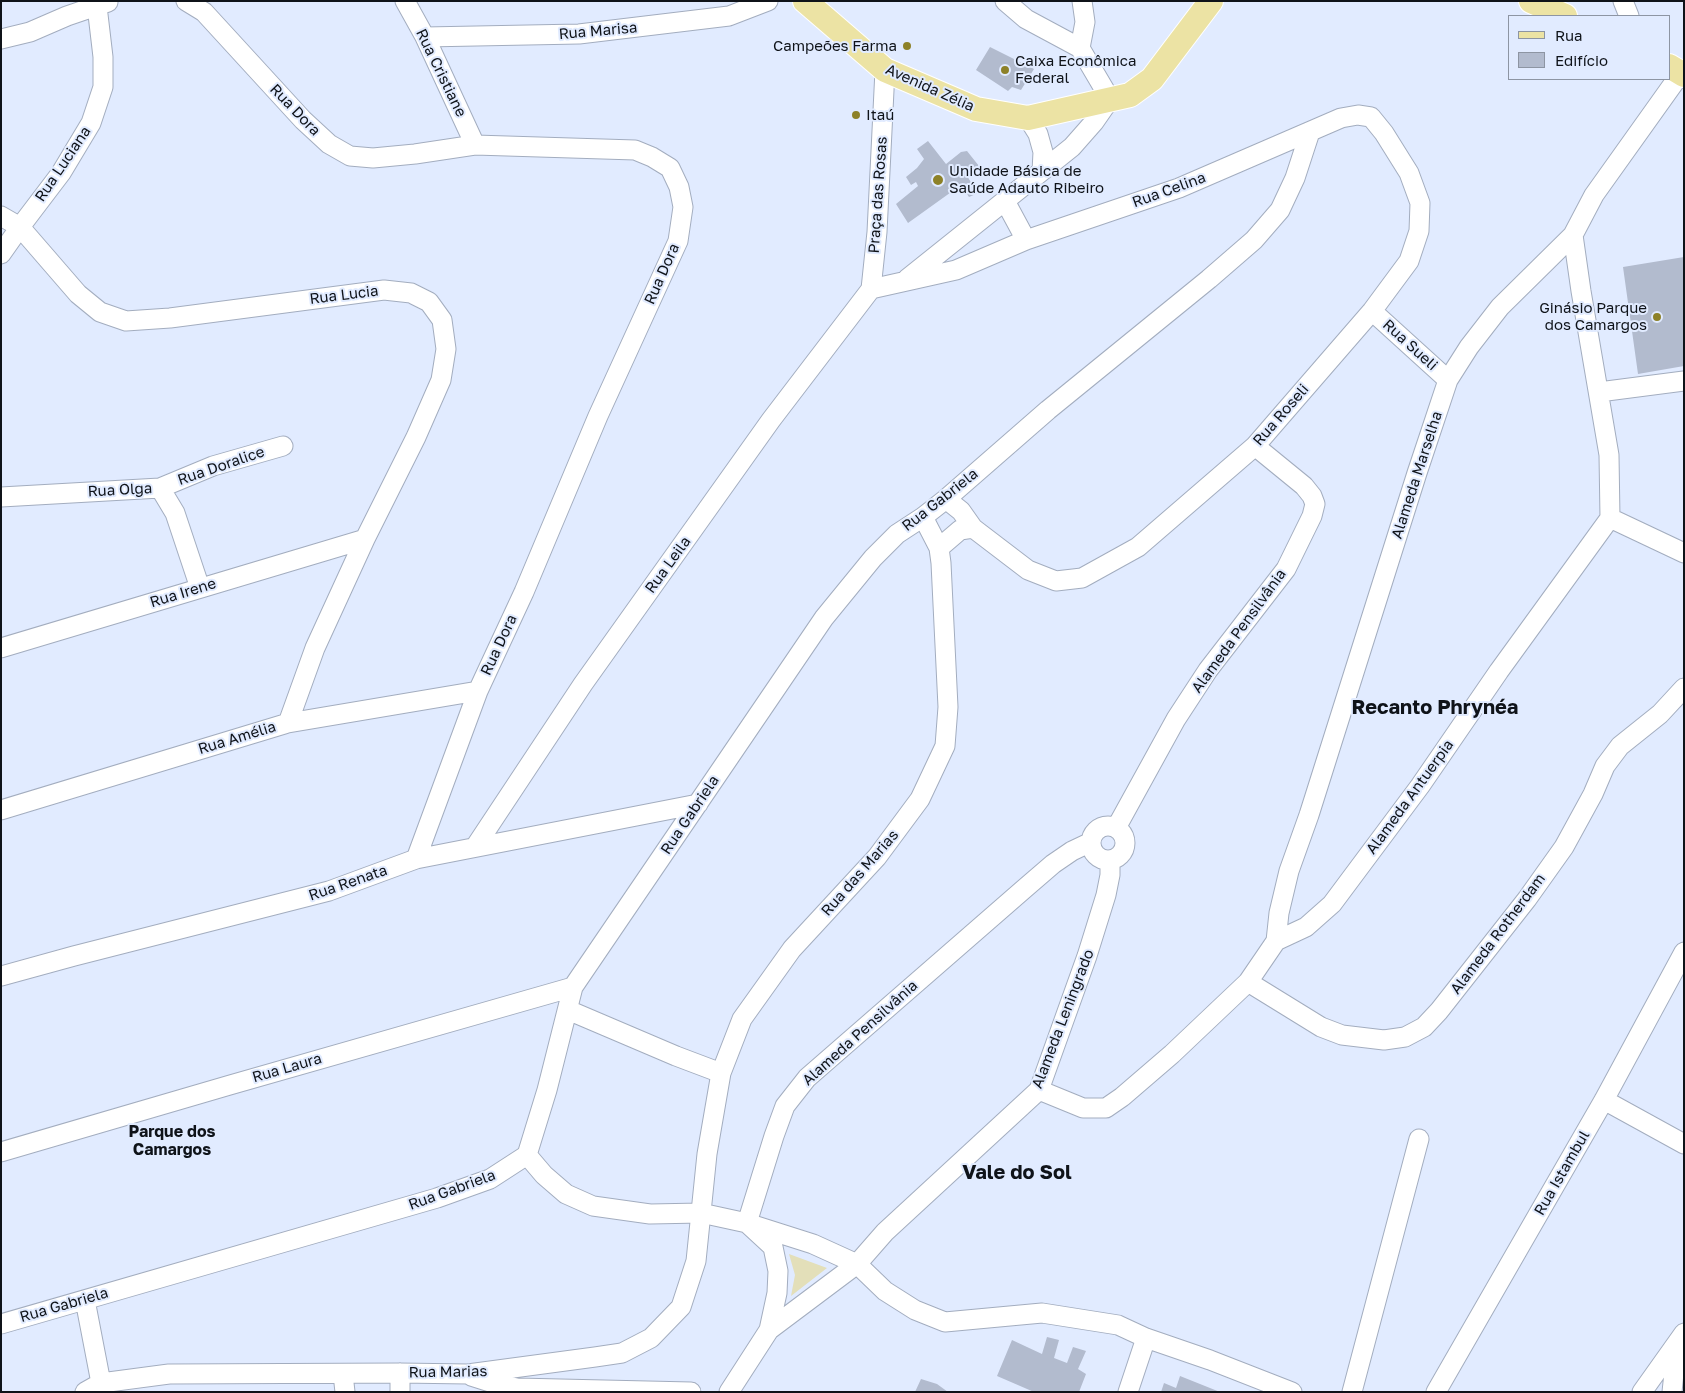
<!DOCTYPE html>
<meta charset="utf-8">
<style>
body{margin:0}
#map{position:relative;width:1685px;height:1393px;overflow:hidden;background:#e1ebff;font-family:"Golos Text",sans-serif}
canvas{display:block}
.frame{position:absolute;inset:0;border:2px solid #0f1319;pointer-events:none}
.legend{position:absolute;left:1508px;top:15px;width:162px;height:65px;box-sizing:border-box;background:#e1ebff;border:1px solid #8d95a3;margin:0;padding:6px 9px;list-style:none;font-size:15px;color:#0f1319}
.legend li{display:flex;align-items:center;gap:10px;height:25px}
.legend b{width:25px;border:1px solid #8d95a3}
</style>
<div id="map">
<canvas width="1685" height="1393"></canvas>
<div class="frame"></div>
<ul class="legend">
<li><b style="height:6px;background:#ece3a4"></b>Rua</li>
<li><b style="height:14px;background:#b2bbce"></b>Edifício</li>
</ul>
</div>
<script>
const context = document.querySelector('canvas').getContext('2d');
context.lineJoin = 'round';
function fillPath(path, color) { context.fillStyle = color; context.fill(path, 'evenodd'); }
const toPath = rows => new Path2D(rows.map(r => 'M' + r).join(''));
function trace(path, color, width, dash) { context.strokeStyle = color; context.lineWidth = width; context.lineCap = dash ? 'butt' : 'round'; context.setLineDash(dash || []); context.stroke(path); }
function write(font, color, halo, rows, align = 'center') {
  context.font = font + ' "Golos Text",sans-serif'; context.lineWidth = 4; context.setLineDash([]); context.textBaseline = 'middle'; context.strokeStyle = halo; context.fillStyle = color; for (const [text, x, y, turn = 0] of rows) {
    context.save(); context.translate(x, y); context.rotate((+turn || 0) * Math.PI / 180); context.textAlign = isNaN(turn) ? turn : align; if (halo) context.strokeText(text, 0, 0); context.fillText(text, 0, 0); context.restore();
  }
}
fillPath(toPath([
 [789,1254,827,1268,791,1296,795,1275]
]), '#e3dfb9');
fillPath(toPath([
 [990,47,1034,69,1021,90,1012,87,1008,91,976,70],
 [928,141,946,164,961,152,967,151,979,166,967,176,978,193,969,197,961,185,908,223,896,204,918,186,916,182,911,185,906,177,917,168,924,159,917,149],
 [1684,257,1684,366,1638,374,1623,267],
 [1047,1337,1059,1340,1054,1358,1067,1363,1073,1347,1086,1351,1078,1369,1086,1374,1079,1392,1034,1392,997,1376,1012,1340,1042,1354],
 [1180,1376,1220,1392,1161,1392,1164,1383,1176,1388],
 [921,1379,937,1384,948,1392,915,1392]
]), '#b2bbce');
const minor = toPath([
 [186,1,204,12,303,120,329,144,350,156,373,158,415,154,475,145,635,150,652,157,670,168,679,187,683,207,678,241,598,416,524,592,478,691,416,859],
 [405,1,425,37,475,145],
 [1005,1,1026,19,1080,48],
 [1623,1,1629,16],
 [425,37,579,34,729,16,768,1],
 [1,39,30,32,67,16,108,2],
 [1028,118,1038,134,1043,152,1042,171],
 [1005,201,1026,240],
 [1,216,20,227,78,294,100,312,126,321,170,318,384,290,411,293,429,302,442,320,446,349,441,380,416,437,365,539,315,648,288,723],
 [1,254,20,227,61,173,91,123,103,87,103,57,97,6],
 [907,279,1072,147,1094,122,1110,99,1080,48,1085,22,1082,1],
 [871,289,956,270,1026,240,1179,188,1341,118,1358,115,1371,117,1384,133,1409,173,1420,203,1419,231,1409,261,1372,311,1255,446,1138,547,1082,578,1056,581,1028,570,973,528,961,511,946,499],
 [871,289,877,232,885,70],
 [1372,311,1448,380],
 [1599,392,1684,381],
 [160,488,213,466,283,446],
 [1,497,160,488,175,513,200,588],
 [1610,518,1684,553],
 [939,548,960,530,973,528],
 [1,648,365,539],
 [1,810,288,723,478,691],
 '1091 843a17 17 0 1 1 34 0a17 17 0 1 1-34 0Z',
 [1116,828,1176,719,1208,670,1286,569,1312,516,1315,504,1312,496,1304,486,1255,446],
 [475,847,583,684,771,420,871,289],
 [1276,941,1279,913,1289,871,1309,815,1417,473,1448,380,1469,347,1500,307,1573,235,1594,195,1681,73],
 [1,976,74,956,329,891,416,859,698,804],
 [1248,982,1321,1027,1342,1035,1384,1040,1405,1037,1424,1027,1439,1011,1527,899,1564,847,1593,794,1605,766,1620,746,1660,714,1684,688],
 [568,1010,676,1056,721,1073],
 [1039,1090,1083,1108,1106,1108,1122,1097,1172,1054,1248,982,1276,941,1306,927,1332,904,1420,786,1499,671,1610,518,1609,455,1581,291,1573,235],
 [1604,1100,1684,1144],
 [1,1152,230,1085,573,987],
 [527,1155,544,1175,566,1194,593,1206,650,1214,701,1213,747,1223,813,1244,857,1264,885,1291,915,1310,945,1322,1042,1313,1118,1325,1146,1338,1210,1360,1292,1392],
 [85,1300,101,1383],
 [1,1324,437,1198,490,1179,527,1155,547,1090,573,987,824,618,873,558,897,534,923,517,946,499,1048,410,1209,279,1254,240,1280,210,1295,178,1310,132],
 [769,1330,857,1264,885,1232,1039,1090,1087,956,1106,895,1110,875,1110,860],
 [343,1374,345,1392],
 [471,1376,493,1383,517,1388,691,1392],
 [85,1392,101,1383,169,1374,400,1373,468,1374,595,1357,622,1353,651,1338,681,1307,696,1261,707,1154,721,1073,742,1019,792,949,877,857,920,799,945,746,948,707,941,563,939,548,923,517],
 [400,1392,400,1373],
 [729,1392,769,1330,777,1293,778,1271,773,1247,747,1223,774,1136,785,1106,807,1078,1024,889,1053,864,1072,851,1091,842],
 [1128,1392,1146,1338],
 [1352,1392,1419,1139],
 [1436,1392,1604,1100,1684,952],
 [1642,1392,1684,1333],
 [1672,1392,1677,1344]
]);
const major = toPath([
 [805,1,885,70,976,109,1028,118,1130,95,1152,79,1211,1],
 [1531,1,1565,16],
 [1669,66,1684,75]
]);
trace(minor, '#a3adbf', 21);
trace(major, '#fff', 26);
trace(minor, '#fff', 19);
trace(major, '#ece3a4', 24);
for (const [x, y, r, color] of [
 [907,46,5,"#8d8128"],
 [1005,70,5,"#8d8128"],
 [856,115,5,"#8d8128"],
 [938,180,6,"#8d8128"],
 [1657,317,5,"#8d8128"]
]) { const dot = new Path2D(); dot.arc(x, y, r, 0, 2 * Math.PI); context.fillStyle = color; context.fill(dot); trace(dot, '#e1ebff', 2); }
write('15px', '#0f1319', '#e1ebff', [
 ["Rua Marisa",598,31,-5],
 ["Rua Cristiane",441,73,64],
 ["Avenida Zélia",930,88,24],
 ["Rua Dora",295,110,46],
 ["Rua Luciana",63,164,-56],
 ["Rua Celina",1169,190,-20],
 ["Praça das Rosas",878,195,-86],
 ["Rua Dora",662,274,-66],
 ["Rua Lucia",344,295,-7],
 ["Rua Sueli",1410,345,42],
 ["Rua Roseli",1281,415,-49],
 ["Rua Doralice",221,466,-19],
 ["Alameda Marselha",1417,475,-72],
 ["Rua Olga",120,490,-3],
 ["Rua Gabriela",940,500,-38],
 ["Rua Leila",668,565,-54],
 ["Rua Irene",183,593,-17],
 ["Alameda Pensilvânia",1239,631,-54],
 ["Rua Dora",499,645,-65],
 ["Rua Amélia",237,738,-17],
 ["Alameda Antuerpia",1410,797,-54],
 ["Rua Gabriela",690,815,-56],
 ["Rua das Marias",860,873,-49],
 ["Rua Renata",348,883,-19],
 ["Alameda Rotherdam",1498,934,-53],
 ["Alameda Leningrado",1063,1019,-69],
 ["Alameda Pensilvânia",860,1033,-42],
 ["Rua Laura",287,1068,-16],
 ["Rua Istambul",1562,1173,-60],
 ["Rua Gabriela",452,1190,-20],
 ["Rua Gabriela",64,1305,-16],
 ["Rua Marias",448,1372,-1]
]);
write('15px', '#0f1319', '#e1ebff', [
 ["Campeões Farma",897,46,"right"],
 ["Caixa Econômica",1015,61],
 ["Federal",1015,78],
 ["Itaú",866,115],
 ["Unidade Básica de",949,171],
 ["Saúde Adauto Ribeiro",949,188],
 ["Ginásio Parque",1647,308,"right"],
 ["dos Camargos",1647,325,"right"]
], 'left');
write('bold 16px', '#0f1319', '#e1ebff', [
 ["Parque dos",172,1132],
 ["Camargos",172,1150]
]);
write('bold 20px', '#0f1319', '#e1ebff', [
 ["Recanto Phrynéa",1435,708],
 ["Vale do Sol",1017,1173]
]);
</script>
